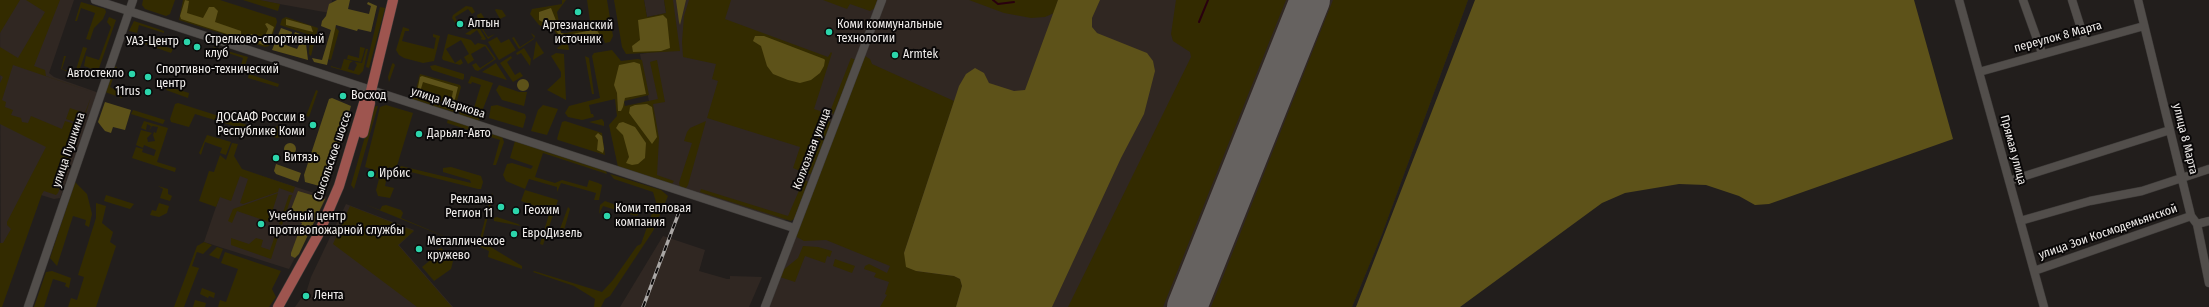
<!DOCTYPE html>
<meta charset="utf-8">
<style>
body{margin:0}
canvas{display:block;background:#221e1c}
</style>
<canvas width="2209" height="307"></canvas>
<script>
const context = document.querySelector('canvas').getContext('2d');
context.lineJoin = 'round';
function fillPath(path, color) { context.fillStyle = color; context.fill(path, 'evenodd'); }
const toPath = rows => new Path2D(rows.map(r => 'M' + r).join(''));
function trace(path, color, width, dash) { context.strokeStyle = color; context.lineWidth = width; context.lineCap = dash ? 'butt' : 'round'; context.setLineDash(dash || []); context.stroke(path); }
function write(font, color, halo, rows, align = 'center') {
  context.font = font + ' "Fira Sans Condensed",sans-serif'; context.lineWidth = 4; context.setLineDash([]); context.textBaseline = 'middle'; context.strokeStyle = halo; context.fillStyle = color; for (const [text, x, y, turn = 0] of rows) {
    context.save(); context.translate(x, y); context.rotate((+turn || 0) * Math.PI / 180); context.textAlign = isNaN(turn) ? turn : align; if (halo) context.strokeText(text, 0, 0); context.fillText(text, 0, 0); context.restore();
  }
}
fillPath(toPath([
 [0,0,74,0,49,73,54,77,99,93,60,198,54,199,41,195,1,307],
 [257,0,332,0,330,13],
 [644,0,664,0,666,13,647,17],
 [672,0,881,0,796,218,783,220,654,179,656,138,640,54,678,49],
 [886,0,1468,0,1382,234,1352,307,768,307],
 [230,166,327,197,289,269,204,242],
 [346,204,414,230,399,245,453,307,295,307,307,290,311,277],
 [663,236,705,250,699,271,727,279,730,279,730,276,762,277,749,307,620,307]
]), '#302722');
fillPath(toPath([
 [0,0,20,0,0,33],
 [26,0,60,0,34,66,45,70,46,76,92,92,13,65,2,100,6,102,5,107,13,110,11,115,21,118,22,122,28,123,31,116,62,129,65,121,81,126,81,124,66,119,70,108,85,113,91,97,79,134,58,193,56,195,44,191,42,194,2,307,0,307,0,243,3,243,11,229,7,225,7,222,46,147,0,124,0,83,3,77,0,75,0,47,18,58,45,12],
 [143,0,175,0,170,14,166,16,145,9,142,5],
 [183,0,220,0,276,18,277,22,269,46,265,47,179,20],
 [243,0,260,0,280,4,278,11],
 [562,0,566,0,557,12,561,33,566,33,591,28,587,0,607,0,613,36,610,42,605,43,603,37,568,44,569,50,558,49,557,48,563,44,554,30,550,32,548,29,539,25,530,14,532,9,562,4],
 [614,0,644,0,647,17,666,13,664,0,673,0,680,51,626,54,622,47],
 [689,0,731,0,725,19,828,57,831,52,832,53,814,109,820,111,822,115,800,171,793,168,800,147,707,118,718,81,712,79,716,64,683,57,682,42,684,16],
 [823,0,877,0,875,8,870,11,850,4,847,9],
 [969,0,1058,0,1054,13,1045,17,1031,18,1004,13],
 [1176,0,1286,0,1163,307,1068,307,1191,57,1190,52,1173,41,1171,34],
 [1333,0,1468,0,1382,234,1352,307,1211,307],
 [81,2,105,9,106,12,103,19,94,28,90,40,86,39,95,13,81,8,77,21,75,21],
 [466,6,472,7,475,12,472,14,468,9,455,17,458,23,456,24,452,18,453,15],
 [380,7,385,8,369,68,366,67],
 [496,9,502,10,506,16,500,19,495,10],
 [481,13,485,19,479,23,488,37,495,34,488,39,479,25,477,15],
 [109,17,116,20,98,71,84,66,86,56,99,60,111,27,107,22],
 [286,17,318,28,311,56,309,54,310,35,280,25,282,19],
 [134,21,164,31,164,33,139,25,137,33,129,31],
 [478,26,486,39,484,40,480,39,482,38,477,30,470,35,465,34],
 [335,27,339,31,331,60,328,59],
 [403,27,409,29,409,31,405,31,402,41,434,49,436,38,433,37,433,34,440,36,434,61,423,63,404,58,399,55,396,50],
 [531,33,535,36,534,39,519,49,512,38,514,37,520,47,534,38],
 [448,34,471,40,475,45,478,43,486,45,496,59,478,71,475,70,472,65,476,63,480,68,494,59,485,46,471,54,474,60,468,64,464,57,469,54,461,40,446,49,455,63,461,59,463,63,460,65,443,60,442,58],
 [497,37,501,43,509,39,516,50,499,60,488,42],
 [140,39,173,49,171,53,139,42],
 [536,41,544,53,533,60],
 [83,47,87,48,79,71,73,74,61,69,64,56,66,56,62,69,75,73],
 [214,47,248,57,243,71,239,72,243,58,213,48],
 [360,47,365,48,361,62,347,59,348,55,359,58],
 [524,48,531,59,530,66,521,53,517,55,516,53],
 [366,49,368,49,363,71,359,75,331,67,331,66,341,69,344,59,353,61,350,63,348,69,354,71,357,65,355,62,362,63],
 [612,50,621,61,638,59,642,60,649,95,624,101,625,106,658,99,650,62,657,60,665,102,653,104,659,138,657,175,674,181,672,184,618,167,609,125,617,116,615,99,589,105,591,114,593,114,594,117,582,120,568,117,565,113,569,106,600,98,592,56,594,53],
 [556,53,564,54,566,100,547,90,561,77,561,72,551,56],
 [511,56,512,58,507,62,515,75,520,72,523,76,513,82,500,63],
 [585,56,589,58,594,94,592,94],
 [865,56,870,59,872,64,954,101,904,253,916,271,954,276,960,279,962,286,956,307,880,307,887,295,885,294,889,282,874,277,876,273,864,269,865,266,869,264,887,273,890,266,826,240,804,241,795,236],
 [851,58,856,60,833,115,831,109],
 [393,63,395,65,389,82,388,77,392,64],
 [496,63,507,80,482,72],
 [435,65,464,74,464,78,463,80,432,70,430,66],
 [114,66,117,67,110,87,123,94,122,98,105,92],
 [249,74,279,84,278,87,248,78],
 [420,74,460,85,461,87,456,104,454,106,415,93],
 [471,76,493,83,481,114,459,107,461,104,464,105,464,108,473,111,481,85,472,82,471,84,468,83],
 [170,80,174,82,173,88,189,93,188,98,166,90],
 [499,85,519,92,527,92,524,106,502,100,496,90],
 [316,90,318,91,309,117,306,116],
 [412,95,455,109,454,112,411,100],
 [178,103,269,132,280,124,288,127,283,136,277,138,244,127,242,132,234,129,234,126,195,114,189,127,171,122,170,119,175,104],
 [386,105,413,113,396,169,389,167,385,186,394,188,390,198,378,196,376,190,379,179,375,177,377,171,365,167,380,107],
 [497,105,525,114,526,117,523,128,489,118,491,106],
 [543,105,558,109,547,135,531,131,538,110],
 [376,106,378,106,354,189,351,185,373,109],
 [133,110,165,120,163,124,131,114],
 [459,111,480,118,479,121,460,116],
 [448,119,502,136,504,142,496,165,493,165,500,140,447,123],
 [602,119,604,122,604,126,589,122],
 [826,119,831,123,811,174,807,174,805,170],
 [144,121,168,128,157,162,176,168,175,172,132,158,136,147,143,149,142,152,154,156,156,150,144,145,143,148,136,145,141,130,152,133,147,138,148,142,155,141,153,135,154,132,156,133,158,127,152,126,149,131,151,126,147,124,146,130,141,128],
 [565,121,602,133,605,155,558,140,557,139,562,122],
 [706,121,688,185,686,188,682,188,680,187,679,183,692,143,684,141,687,132,690,128],
 [207,135,231,142,226,155,220,153,222,148,205,142,201,155,199,153],
 [515,141,606,171,607,174,543,153,535,177,555,183,562,180,587,187,589,180,598,183,602,185,599,200,594,200,596,193,561,183,557,192,557,187,529,179,525,189,506,181,503,175,507,164,512,163,531,169,533,166,510,158],
 [232,143,238,144,234,156,242,169,295,187,293,193,279,188,278,192,243,204,240,203,248,179,240,176,231,201,220,197,216,207,199,201,209,171,214,172,220,155,226,160],
 [401,166,471,183,470,180,443,172,443,168,451,167,481,176,483,182,481,189,478,189,399,169],
 [610,174,661,190,668,196,653,231,610,296,605,299,601,307,594,307,595,299,574,286,533,272,534,271,602,292,613,280,637,246,641,244,656,202,653,192,614,179],
 [804,179,808,182,794,219,791,221,700,192,701,189,788,216],
 [75,182,87,194,92,214,89,227,85,225,86,220,73,216,57,266,50,258],
 [158,186,168,189,168,194,172,196,170,201,160,198,163,189],
 [525,190,558,200,543,245,540,244,550,211,521,201],
 [278,193,269,222,237,211,232,223,228,221,233,209],
 [492,193,493,196,483,236,484,243,522,266,522,269,488,257,489,251,478,246],
 [106,195,134,204,130,209,104,201],
 [289,195,292,195,282,225,279,224],
 [605,201,638,213,638,215,636,216,603,206,599,214,600,205],
 [96,203,106,206,102,223,113,232,110,242,116,246,96,307,68,307,71,298,77,300,84,277,78,275,96,218],
 [159,203,169,206,167,213,159,217,150,215,152,210,156,211],
 [364,204,380,210,382,206,386,205,401,210,403,213,401,218,458,242],
 [350,206,414,231,398,245,452,307,417,307,333,244],
 [568,207,570,209,562,237,557,237],
 [497,217,518,224,521,226,494,221,494,218],
 [276,233,279,234,271,259,231,245,231,238,249,244,256,238,263,240,261,247,270,250],
 [204,242,212,245,203,254,197,252,192,266,199,268,184,307,174,307,197,246],
 [803,246,818,247,832,251,830,257,827,256,825,263,805,256,795,282,780,277,782,271,798,258],
 [217,247,223,249,219,259,209,255],
 [441,248,450,255,453,261,451,269,434,281,422,267,434,257,434,251],
 [225,252,281,271,272,289,276,297,269,307,218,307,220,300,226,302,238,269,221,263],
 [835,259,855,266,852,273,833,266],
 [52,271,71,278,69,288,65,286,66,283,53,279,44,307,34,307,46,272],
 [202,288,215,293,214,298,209,296,208,298,200,294],
 [195,300,206,303,205,307,193,307]
]), '#332b00');
fillPath(toPath([
 [185,0,189,1,187,13,203,18,209,7,214,7,218,11,215,22,241,31,241,35,236,37,181,19,180,16],
 [337,0,350,0,348,9,369,14,371,6,367,4,368,2,377,6,371,32,358,29,357,31,336,25,327,65,314,62,312,58,322,60,331,30,321,26,322,21,326,16,329,4],
 [676,0,686,0,680,25,679,22],
 [1058,0,1100,0,1092,18,1092,27,1097,33,1147,53,1153,61,1155,71,1144,114,1121,158,1052,307,956,307,962,286,960,279,954,276,916,271,906,267,904,253,959,86,966,74,975,68,984,73,989,83,1014,91,1025,90],
 [1475,0,1914,0,1953,139,1769,204,1755,205,1739,196,1706,185,1679,184,1625,193,1602,203,1460,307,1356,307],
 [551,8,561,33,568,35,596,29,600,35,569,43,563,41,555,29,539,20,539,12],
 [663,15,667,19,670,48,661,51,633,52,632,46,640,40,638,20],
 [286,19,311,26,313,32,286,25],
 [267,23,274,27,269,43,263,45,250,40,249,35,251,34,264,38,268,29,265,24],
 [281,28,292,32,291,37,283,35,280,43,297,49,301,41,293,38,295,32,305,36,308,60,272,50],
 [755,36,764,36,824,59,825,60,824,66,820,73,811,80,800,83,788,80,773,74,767,66,761,46,753,41],
 [634,62,640,64,646,94,625,98,623,107,621,111,618,111,617,93,614,85,619,65],
 [422,76,458,87,454,103,451,102,453,91,426,83,423,82,420,92,417,92,420,77],
 '517 85a6 6 0 1 1 12 0a6 6 0 1 1-12 0Z',
 [332,98,351,106,328,182,323,187,305,182,304,175,329,99],
 [105,102,131,110,125,130,113,127,111,133,105,131,101,126,98,122],
 [647,104,652,107,657,137,652,144,629,113,630,107,635,105],
 [623,122,635,127,646,143,645,158,638,164,632,165,626,163,629,157,623,135,616,128,619,123],
 [598,133,602,136,604,149,603,153,597,150,598,140,595,136],
 '284 149a6 6 0 1 1 12 0a6 6 0 1 1-12 0Z',
 [276,164,301,173,298,182,276,174,274,171],
 [298,191,325,199,299,254,295,258,291,256,291,253,302,223,288,217]
]), '#5d5219');
trace(toPath([
 [993,0,998,4,1014,2],
 [1199,22,1208,0]
]), '#29000e', 2);
trace(toPath([
 [1187,307,1310,0]
]), '#666260', 40);
const minor = toPath([
 [95,0,794,228],
 [1959,0,2044,307],
 [2023,0,2042,53],
 [2072,0,2085,41],
 [2138,0,2191,216,2197,224,2209,283],
 [1979,72,2144,26],
 [2009,181,2170,130],
 [2020,221,2090,201,2142,191,2209,169],
 [2197,224,2209,221],
 [2034,271,2191,216],
 [28,307,133,0],
 [765,307,882,0]
]);
const major = toPath([
 [363,133,370,103],
 [278,307,318,235,339,186,364,103,369,99,393,0]
]);
trace(minor, '#3e3b39', 9);
trace(major, '#3e3b39', 11);
trace(minor, '#524e4b', 8);
trace(major, '#9e554f', 10);
const rail = toPath([
 [643,307,681,207]
]);
trace(rail, '#aaa7a5', 3.5);
trace(rail, '#0a0808', 2, [6]);
for (const [x, y, r, color] of [
 [578,12,4,"#2cd5ab"],
 [460,24,4,"#2cd5ab"],
 [829,32,4,"#2cd5ab"],
 [187,42,4,"#2cd5ab"],
 [197,47,4,"#2cd5ab"],
 [895,55,4,"#2cd5ab"],
 [132,74,4,"#2cd5ab"],
 [148,77,4,"#2cd5ab"],
 [148,92,4,"#2cd5ab"],
 [343,96,4,"#2cd5ab"],
 [313,125,4,"#2cd5ab"],
 [419,134,4,"#2cd5ab"],
 [276,158,4,"#2cd5ab"],
 [371,174,4,"#2cd5ab"],
 [501,207,4,"#2cd5ab"],
 [516,211,4,"#2cd5ab"],
 [607,216,4,"#2cd5ab"],
 [261,224,4,"#2cd5ab"],
 [514,234,4,"#2cd5ab"],
 [419,249,4,"#2cd5ab"],
 [306,296,4,"#2cd5ab"]
]) { const dot = new Path2D(); dot.arc(x, y, r, 0, 2 * Math.PI); context.fillStyle = color; context.fill(dot); trace(dot, '#0a0808', 1.5); }
write('12px', '#f1eeec', '#0a0808', [
 ["Алтын",468,24],
 ["Коми коммунальные",837,25],
 ["технологии",837,39],
 ["Артезианский",578,26,"center"],
 ["источник",578,40,"center"],
 ["Стрелково-спортивный",205,40],
 ["клуб",205,54],
 ["УАЗ-Центр",179,42,"right"],
 ["Armtek",903,55],
 ["Спортивно-технический",156,70],
 ["центр",156,84],
 ["Автостекло",124,74,"right"],
 ["11rus",140,92,"right"],
 ["Восход",351,96],
 ["ДОСААФ России в",305,118,"right"],
 ["Республике Коми",305,132,"right"],
 ["Дарьял-Авто",427,134],
 ["Витязь",284,158],
 ["Ирбис",379,174],
 ["Реклама",493,200,"right"],
 ["Регион 11",493,214,"right"],
 ["Коми тепловая",615,209],
 ["компания",615,223],
 ["Геохим",524,211],
 ["Учебный центр",269,217],
 ["противопожарной службы",269,231],
 ["ЕвроДизель",522,234],
 ["Металлическое",427,242],
 ["кружево",427,256],
 ["Лента",314,296]
], 'left');
write('12px', '#f1eeec', '#0a0808', [
 ["переулок 8 Марта",2058,37,-15],
 ["улица Маркова",448,103,18],
 ["улица 8 Марта",2185,139,76],
 ["Колхозная улица",812,149,-69],
 ["улица Пушкина",69,150,-71],
 ["Прямая улица",2013,150,75],
 ["Сысольское шоссе",333,156,-71],
 ["улица Зои Космодемьянской",2108,232,-19]
]);
</script>
